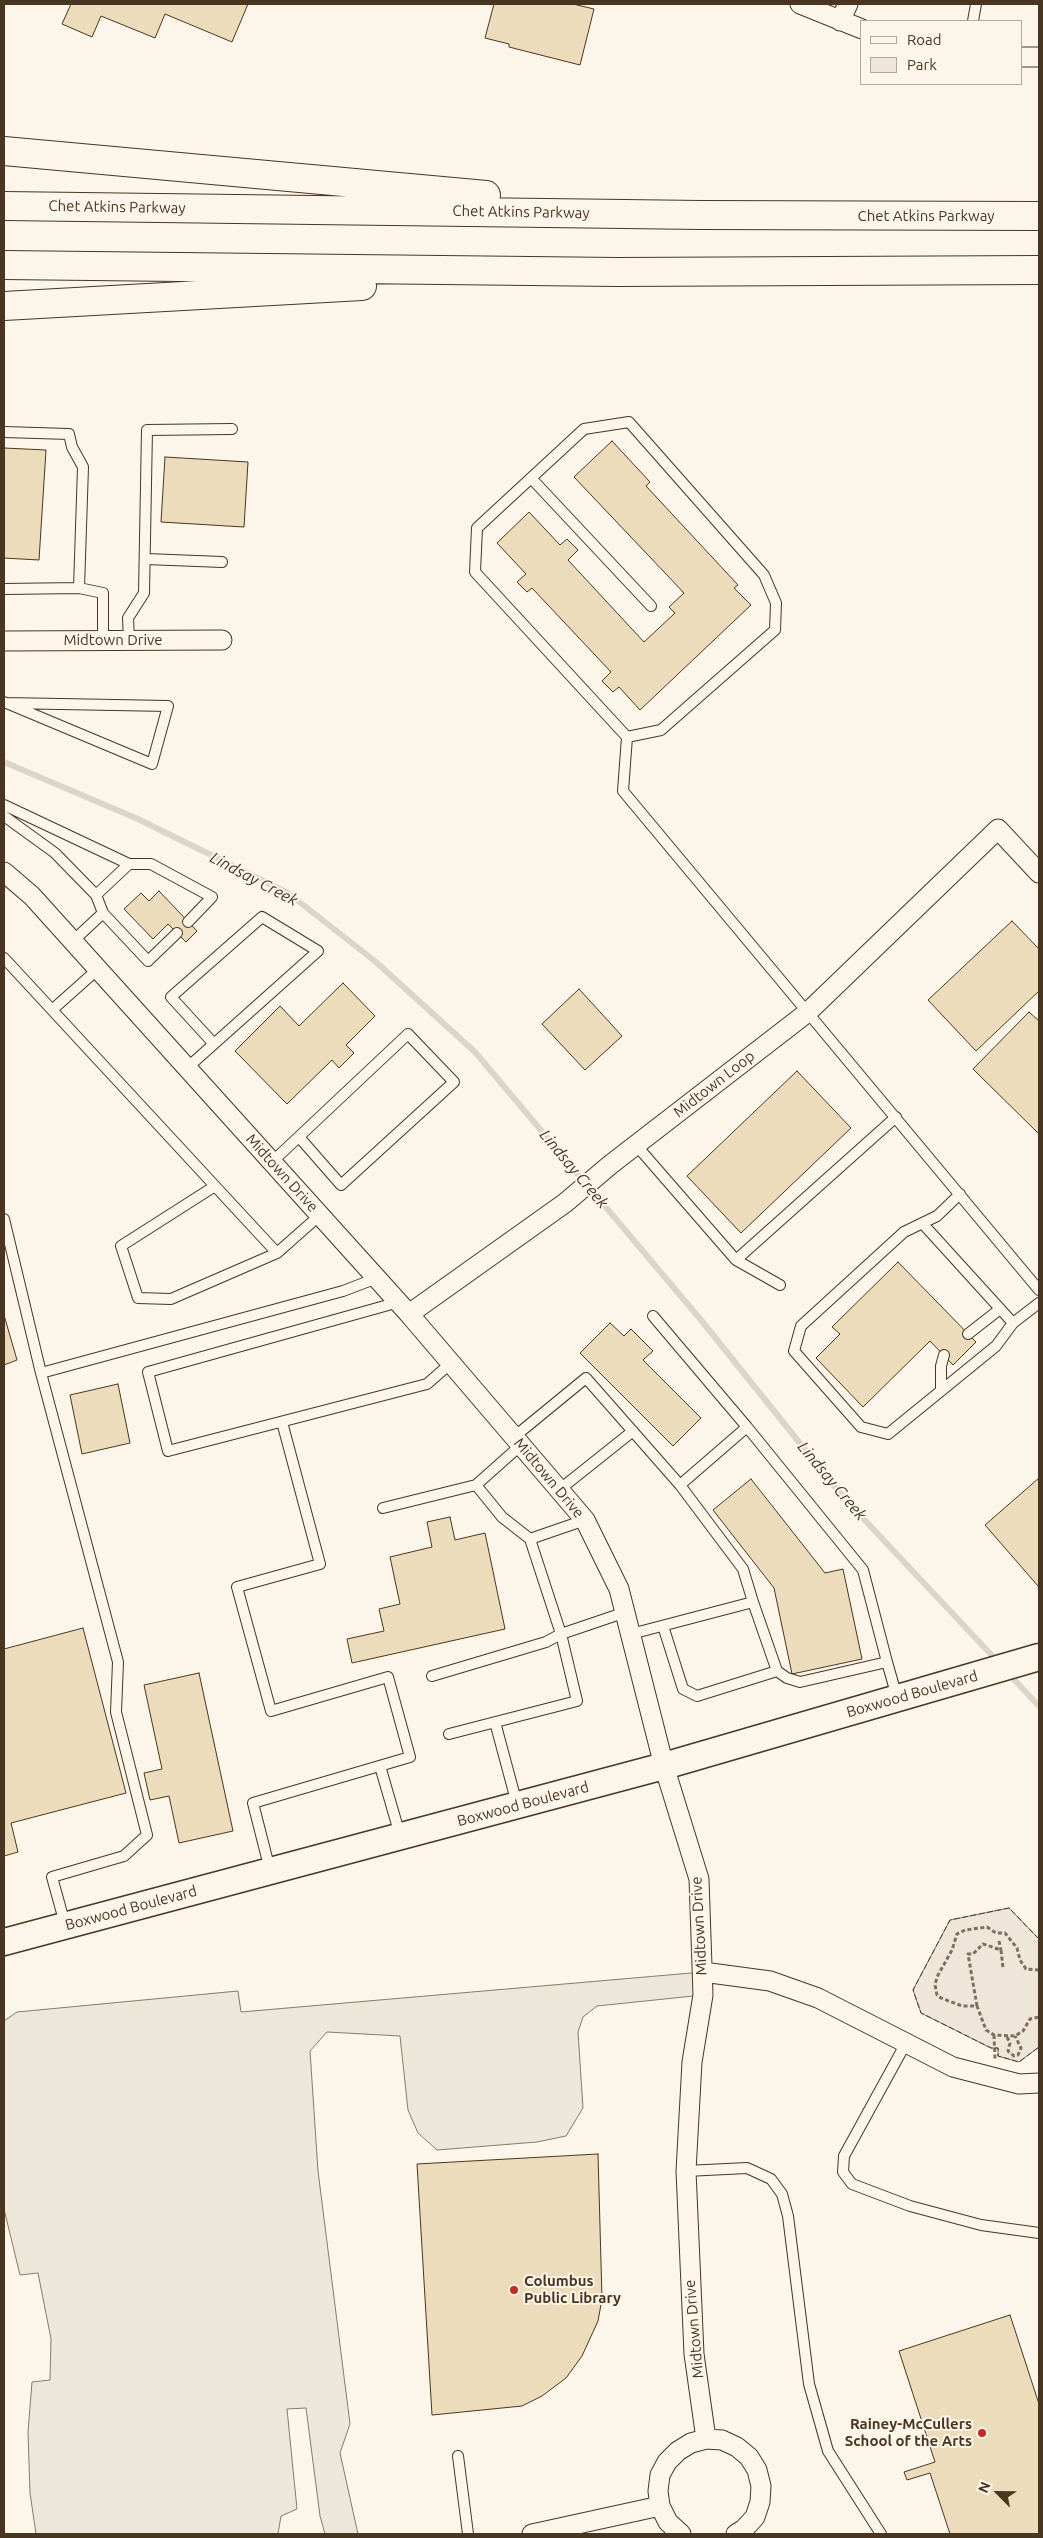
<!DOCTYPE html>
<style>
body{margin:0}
#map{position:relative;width:1043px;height:2538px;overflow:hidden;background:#fbf6e9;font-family:Ubuntu,sans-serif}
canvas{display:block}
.frame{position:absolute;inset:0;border:5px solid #4a3520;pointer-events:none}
.legend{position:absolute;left:860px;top:20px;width:162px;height:65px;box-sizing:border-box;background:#fbf6e9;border:1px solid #b4a999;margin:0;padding:6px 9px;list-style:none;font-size:15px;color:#4a3520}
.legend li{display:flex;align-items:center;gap:10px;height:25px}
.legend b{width:25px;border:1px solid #b4a999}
.north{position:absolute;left:973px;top:2468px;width:50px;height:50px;-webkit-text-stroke:4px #fbf6e9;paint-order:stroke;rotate:293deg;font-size:14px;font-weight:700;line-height:20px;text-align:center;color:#4a3520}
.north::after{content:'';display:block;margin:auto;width:18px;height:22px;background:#4a3520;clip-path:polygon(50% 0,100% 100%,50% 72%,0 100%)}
</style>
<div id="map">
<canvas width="1043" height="2538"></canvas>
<div class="frame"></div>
<ul class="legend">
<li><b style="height:6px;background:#fbf6e9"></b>Road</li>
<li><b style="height:14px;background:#ede6d9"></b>Park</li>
</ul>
<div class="north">N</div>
</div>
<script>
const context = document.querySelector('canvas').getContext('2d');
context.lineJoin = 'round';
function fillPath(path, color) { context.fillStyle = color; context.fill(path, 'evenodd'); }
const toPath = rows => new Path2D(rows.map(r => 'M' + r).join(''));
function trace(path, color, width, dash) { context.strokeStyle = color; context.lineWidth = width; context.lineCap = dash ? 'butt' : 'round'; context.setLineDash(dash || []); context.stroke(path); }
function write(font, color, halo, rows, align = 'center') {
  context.font = font + ' Ubuntu,sans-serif'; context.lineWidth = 4; context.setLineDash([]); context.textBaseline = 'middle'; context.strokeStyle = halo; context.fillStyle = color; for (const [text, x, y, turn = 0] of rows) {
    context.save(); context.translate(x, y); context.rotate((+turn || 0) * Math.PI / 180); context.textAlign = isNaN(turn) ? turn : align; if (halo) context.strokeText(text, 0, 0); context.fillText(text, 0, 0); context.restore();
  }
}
const green = toPath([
 [1009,1908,1039,1939,1039,2047,1019,2062,998,2056,998,2048,991,2048,921,2013,913,1990,950,1920,1009,1908]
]);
fillPath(green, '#ede6d9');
trace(green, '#887966', 1);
const parking = toPath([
 [703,1972,703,1995,597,2006,583,2017,578,2032,583,2108,566,2136,537,2142,437,2150,418,2133,408,2110,400,2036,327,2032,310,2051,318,2171,350,2424,340,2453,358,2534,325,2534,320,2516,306,2408,287,2409,297,2509,281,2516,278,2534,36,2534,30,2493,28,2432,32,2382,50,2380,51,2339,38,2273,20,2275,4,2209,4,2021,17,2012,238,1991,241,2012,703,1972]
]);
fillPath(parking, '#ede7d9');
trace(parking, '#887966', 1);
trace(toPath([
 [4,762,138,819,288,893,376,962,475,1052,701,1320,844,1498,999,1663],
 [1007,1672,1039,1706]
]), '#dcd4c6', 6);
const building = toPath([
 [71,4,248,4,232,42,165,14,155,38,101,16,92,37,62,24,71,4],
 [494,4,573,4,594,9,580,65,509,47,509,44,485,38,494,4],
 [612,441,650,482,646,486,738,585,734,588,751,605,640,710,619,687,613,692,602,681,611,672,532,588,527,592,517,582,526,574,497,543,529,512,560,545,567,539,578,550,568,560,644,642,675,613,669,607,684,593,574,477,612,441],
 [4,448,46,450,39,560,4,558,4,448],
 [165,457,248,462,244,527,161,522,165,457],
 [159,891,197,931,186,942,168,924,153,939,124,909,141,893,149,901,159,891],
 [1012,921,1039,949,1039,991,976,1051,928,1000,1012,921],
 [343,983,375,1016,346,1045,354,1053,339,1068,332,1060,287,1104,235,1051,280,1006,299,1026,343,983],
 [579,989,622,1036,585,1070,542,1024,579,989],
 [1029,1012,1039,1021,1039,1134,973,1069,1029,1012],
 [797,1071,851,1128,741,1233,687,1176,797,1071],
 [898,1262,976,1342,953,1365,930,1341,863,1407,816,1358,840,1334,832,1327,898,1262],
 [4,1315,17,1360,4,1365,4,1315],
 [610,1323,624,1336,631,1329,653,1351,643,1360,701,1418,673,1446,580,1353,610,1323],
 [118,1384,130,1443,82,1454,70,1395,118,1384],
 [1039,1478,1039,1586,1038,1586,985,1525,1039,1478],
 [751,1479,825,1573,843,1569,862,1659,792,1674,774,1588,713,1510,751,1479],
 [450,1517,455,1540,485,1533,505,1629,352,1663,347,1639,384,1631,379,1609,400,1604,390,1557,432,1547,427,1522,450,1517],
 [83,1628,126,1793,11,1823,18,1852,4,1856,4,1649,83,1628],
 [199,1673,233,1831,179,1843,169,1796,150,1800,144,1773,162,1769,144,1685,199,1673],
 [598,2154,602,2299,598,2321,582,2356,566,2378,542,2396,522,2406,432,2415,417,2164,598,2154],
 [1010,2315,1039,2404,1039,2534,950,2534,930,2473,907,2480,904,2472,935,2462,899,2351,1010,2315]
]);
fillPath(building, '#ecdcbc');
trace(building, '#4a3520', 1);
const lane = toPath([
 [973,21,976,4],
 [4,432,69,434,72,447,83,467,79,588,4,589],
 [531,478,651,606],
 [146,559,222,562],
 [79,588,103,593,103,640],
 [129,640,128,618,144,593,147,430,232,429],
 [4,702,152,764,168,706,6,703],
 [627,737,661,730,775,630,776,603,764,575,629,422,584,429,477,528,475,572,627,737,623,791,1039,1290],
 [4,805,129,864,151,864,212,897,188,922],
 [4,816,55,853,96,895,103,913],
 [96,895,129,864],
 [73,941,103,913,148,961,177,933],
 [4,958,277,1253,320,1215],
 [52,1010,98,969],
 [187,1068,318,951,262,917,171,997,214,1044],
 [636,1145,736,1260,896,1117],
 [272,1162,408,1034,454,1082,341,1185,299,1137],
 [215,1186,121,1246,138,1298,171,1299,277,1253],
 [960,1194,937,1216,904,1232,801,1326,794,1351,861,1427,888,1434,996,1346,1013,1323,1039,1303],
 [4,1219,41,1373,343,1291,377,1278],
 [923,1224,1013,1323],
 [736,1260,780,1285],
 [399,1302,148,1372,168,1451,427,1384,451,1363],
 [653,1316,747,1427,680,1485],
 [968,1334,1000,1309],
 [41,1373,118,1662,116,1712,147,1835,124,1856,52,1877,65,1924],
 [941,1390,941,1366,944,1355],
 [747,1427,863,1570,887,1662],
 [514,1437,586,1378,680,1485,743,1569,753,1602,631,1634],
 [559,1490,633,1431],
 [383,1508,476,1485,521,1445],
 [530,1539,585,1520],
 [663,1626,683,1689,697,1696,777,1671,753,1602],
 [777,1671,787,1678,800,1682,887,1662,897,1697],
 [432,1676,546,1642,561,1634,626,1612],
 [495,1722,517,1804],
 [449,1734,577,1701,561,1634,530,1539,502,1517,476,1485],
 [380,1766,400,1835],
 [270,1870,253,1803,410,1757,388,1677,271,1711,237,1587,320,1564,282,1422],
 [906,2043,844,2156,843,2172,852,2184,910,2206,981,2225,1039,2233],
 [686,2171,747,2168,771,2179,782,2194,788,2216,809,2384,828,2451,881,2534],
 [458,2456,468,2534]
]);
const street = toPath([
 [800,4,862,29],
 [840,21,848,4],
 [1022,57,1039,57],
 [4,641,222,640],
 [4,872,32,896,409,1314,585,1520,619,1589,664,1766,699,1879,703,1995,692,2062,686,2171,694,2354,706,2439],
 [409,1314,565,1203,610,1165,808,1012,998,829,1039,873],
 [703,1972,770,1981,818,1998,953,2067,1019,2084,1039,2083],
 [532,2534,660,2506],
 [681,2534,668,2522,660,2506,658,2491,660,2475,667,2462,678,2451,691,2443,706,2439,722,2440,737,2447,749,2457,757,2470,761,2486,760,2502,755,2517,744,2529,736,2534]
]);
const secondary = toPath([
 [4,1942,664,1766,1039,1657]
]);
const highway = toPath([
 [4,151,486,195],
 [4,206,701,215,1039,216],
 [4,265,617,272,1039,270],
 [4,306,362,286]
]);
trace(lane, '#4a3520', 12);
trace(street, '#4a3520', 21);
trace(secondary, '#4a3520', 29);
trace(highway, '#4a3520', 30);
trace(toPath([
 [999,1941,1001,1950],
 [1039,1970,1026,1969,1020,1960,1017,1948,1005,1933,996,1933,987,1927,965,1930,957,1934,952,1950,937,1977,935,1985,937,1995,941,1998,962,2006,977,2006,986,2030,994,2035,1015,2036,1023,2031,1030,2019,1039,2017],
 [977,2006,968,1954,973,1954,983,1944,1001,1950,1003,1968],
 [994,2035,995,2059],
 [1007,2037,1010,2043,1008,2051,1014,2056,1018,2055,1021,2048,1015,2036]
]), '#7f6f5c', 3, [4, 2.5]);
trace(lane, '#fbf6e9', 10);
trace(street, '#fbf6e9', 19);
trace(secondary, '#fbf6e9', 26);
trace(highway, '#fbf6e9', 28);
trace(toPath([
 [1039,1939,1009,1908,950,1920,913,1990,921,2013,991,2048,998,2048,998,2056,1019,2062,1039,2047]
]), '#4a3520', 1, [6, 2.5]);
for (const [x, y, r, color] of [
 [514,2290,5,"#c62828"],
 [982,2433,5,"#c62828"]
]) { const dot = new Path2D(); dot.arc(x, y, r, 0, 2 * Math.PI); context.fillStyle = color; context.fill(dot); trace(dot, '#fbf6e9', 2); }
write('15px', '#4a3520', '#fbf6e9', [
 ["Chet Atkins Parkway",117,207,1],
 ["Chet Atkins Parkway",521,212,1],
 ["Chet Atkins Parkway",926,216],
 ["Midtown Drive",113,640],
 ["Midtown Loop",714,1084,-38],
 ["Midtown Drive",282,1173,48],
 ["Midtown Drive",549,1478,50],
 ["Boxwood Boulevard",912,1694,-16],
 ["Boxwood Boulevard",523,1804,-15],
 ["Boxwood Boulevard",131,1908,-15],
 ["Midtown Drive",699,1926,-93],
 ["Midtown Drive",694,2329,-95]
]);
write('bold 15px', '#4a3520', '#fbf6e9', [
 ["Columbus",524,2281],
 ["Public Library",524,2298],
 ["Rainey-McCullers",972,2424,"right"],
 ["School of the Arts",972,2441,"right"]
], 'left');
write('italic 16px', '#4a3520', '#fbf6e9', [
 ["Lindsay Creek",254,879,28],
 ["Lindsay Creek",574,1169,50],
 ["Lindsay Creek",832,1481,50]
]);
</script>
